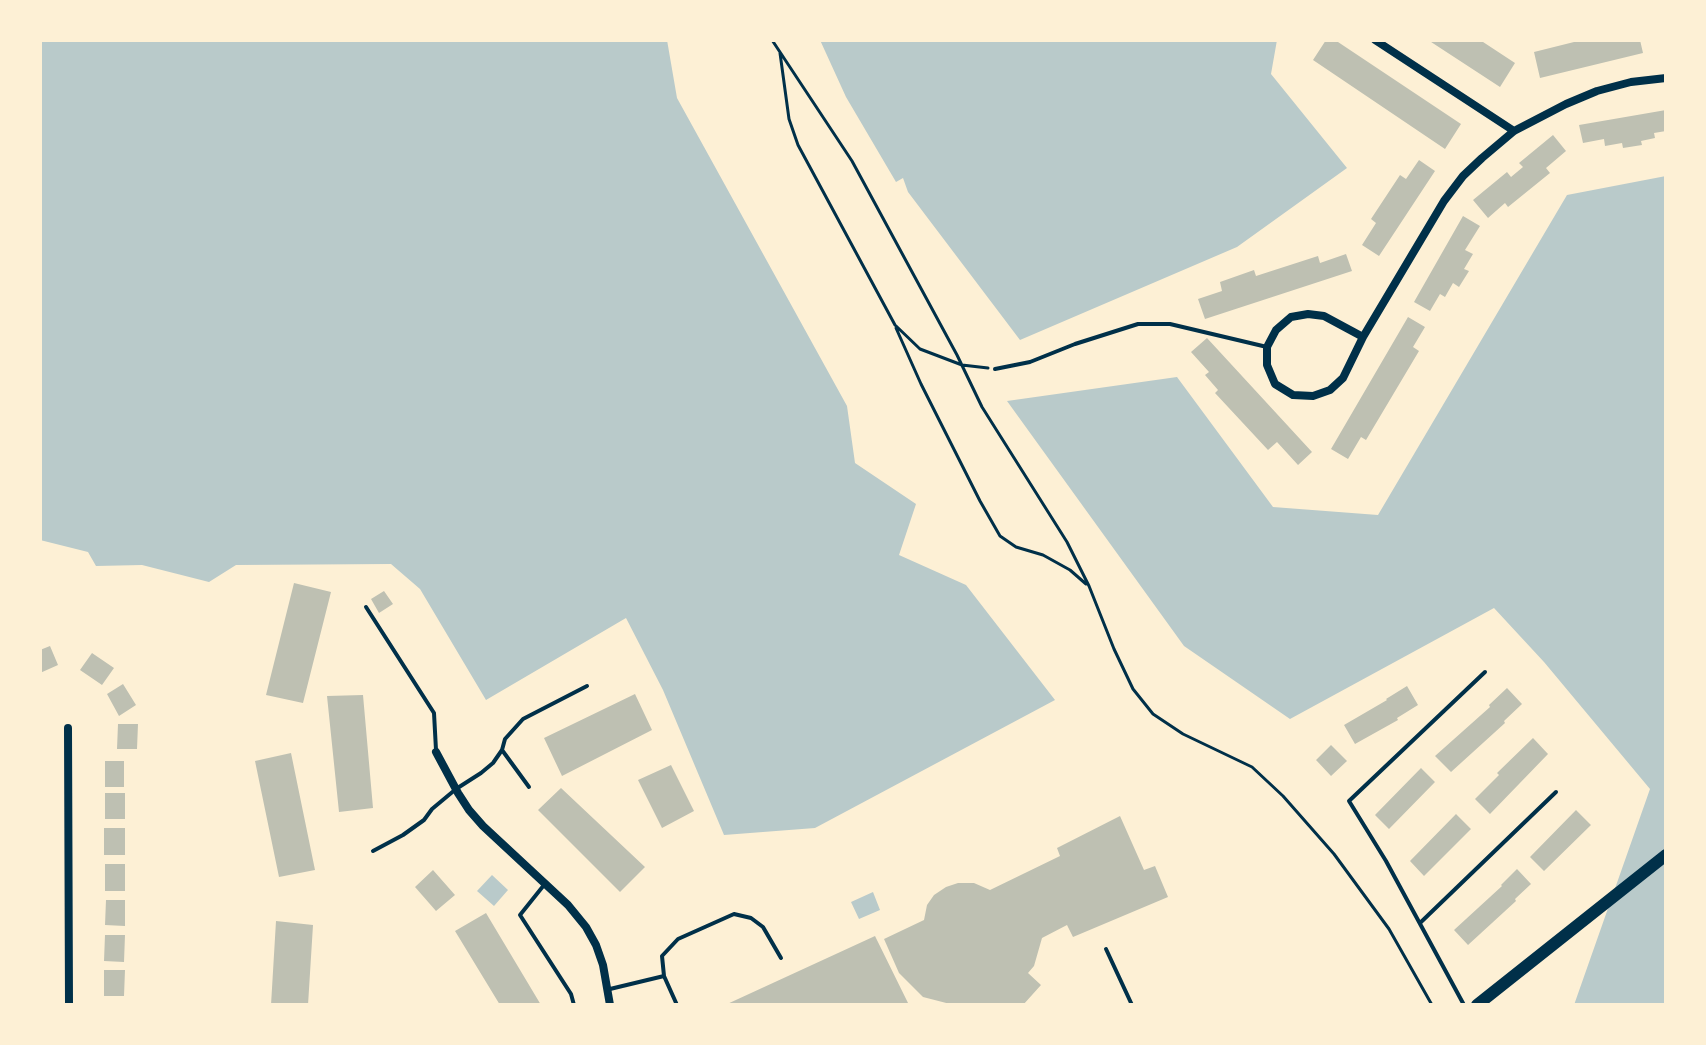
<!DOCTYPE html>
<style>
body{margin:0}
#map{position:relative;width:1706px;height:1045px;overflow:hidden;background:#fdf0d5;font-family:Roboto,sans-serif}
canvas{display:block}
.frame{position:absolute;inset:0;border:42px solid #fdf0d5;pointer-events:none}
</style>
<div id="map">
<canvas width="1706" height="1045"></canvas>
<div class="frame"></div>
</div>
<script>
const context = document.querySelector('canvas').getContext('2d');
context.lineJoin = 'round';
function fillPath(path, color) { context.fillStyle = color; context.fill(path, 'evenodd'); }
const toPath = rows => new Path2D(rows.map(r => 'M' + r).join(''));
function trace(path, color, width, dash) { context.strokeStyle = color; context.lineWidth = width; context.lineCap = dash ? 'butt' : 'round'; context.setLineDash(dash || []); context.stroke(path); }
fillPath(toPath([
 [40,40,667,40,677,98,847,406,855,463,916,504,899,555,966,585,1055,700,815,828,724,835,663,690,626,618,486,700,420,589,391,564,236,565,209,582,142,565,96,566,88,552,40,540],
 [820,40,1277,40,1271,74,1347,168,1237,247,1020,340,908,192,903,178,896,182,846,97],
 [1666,176,1666,1005,1574,1005,1650,789,1544,662,1494,608,1290,719,1184,646,1007,401,1177,377,1273,507,1378,515,1567,195],
 [492,875,508,890,494,906,477,891],
 [873,892,880,910,859,919,851,902]
]), '#b9caca');
fillPath(toPath([
 [1326,40,1335,40,1461,124,1445,149,1313,60],
 [1428,40,1480,40,1515,63,1500,87],
 [1582,40,1640,40,1643,53,1540,78,1534,52],
 [1666,110,1666,131,1654,133,1655,138,1641,141,1642,145,1623,148,1622,143,1605,146,1604,139,1583,143,1579,125],
 [1553,135,1566,151,1546,168,1550,173,1508,207,1505,203,1488,218,1473,200,1507,172,1511,177,1523,167,1519,163],
 [1419,160,1435,171,1379,256,1362,245,1376,223,1371,219,1400,175,1406,179],
 [1463,216,1480,226,1465,250,1473,254,1464,269,1469,271,1459,287,1453,283,1445,297,1440,294,1430,311,1414,302],
 [1346,254,1352,271,1205,319,1198,299,1222,291,1220,282,1254,270,1256,276,1318,256,1320,263],
 [1408,317,1425,327,1413,347,1419,351,1366,440,1361,437,1348,459,1331,449],
 [1207,338,1312,452,1298,465,1277,442,1268,450,1215,393,1218,390,1205,375,1209,372,1191,352],
 [294,583,331,592,303,703,266,695],
 [384,591,393,604,379,613,371,599],
 [50,646,58,665,40,673,40,650],
 [92,653,114,668,102,685,80,670],
 [123,684,136,705,119,716,107,694],
 [1407,686,1418,705,1397,718,1398,720,1355,744,1344,725,1387,700,1386,699],
 [1507,688,1522,704,1504,721,1505,723,1451,772,1435,756,1490,707,1489,705],
 [635,694,652,730,562,776,544,738],
 [363,695,373,808,339,812,327,696],
 [118,724,138,724,137,749,117,749],
 [1533,738,1548,754,1490,814,1475,799,1499,775,1497,773],
 [1331,745,1347,761,1331,776,1316,760],
 [291,753,315,870,279,877,255,761],
 [105,761,124,761,124,787,105,787],
 [671,765,694,811,662,828,638,780],
 [1421,768,1435,782,1389,829,1375,815],
 [561,788,645,867,620,892,538,810],
 [105,793,125,793,125,819,105,819],
 [1576,810,1591,825,1544,871,1530,857],
 [1456,814,1471,829,1424,876,1410,861],
 [1120,816,1144,870,1155,866,1168,897,1073,937,1067,925,1042,938,1034,966,1028,973,1041,985,1023,1005,954,1005,923,997,899,973,884,939,924,920,927,905,934,895,946,887,958,883,974,883,990,890,1060,856,1057,848],
 [104,828,125,828,125,855,104,855],
 [105,864,125,864,125,891,105,891],
 [1517,869,1531,884,1515,899,1516,901,1468,945,1454,930,1502,886,1501,885],
 [433,870,455,895,436,911,415,887],
 [106,900,125,900,125,926,105,925],
 [486,913,541,1005,500,1005,455,931],
 [276,921,313,925,308,1005,271,1005],
 [105,935,125,935,124,962,104,961],
 [875,936,909,1005,725,1005],
 [104,970,125,970,124,996,104,996]
]), '#bec0b2');
trace(toPath([
 [772,40,852,161,957,355,982,407,1067,542,1089,586,1114,649,1133,689,1153,714,1183,734,1252,767,1283,796,1334,854,1389,929,1432,1005],
 [780,53,789,119,798,145,895,325,920,349,962,365,988,368],
 [896,328,921,384,980,501,1000,536,1016,547,1043,555,1070,570,1086,584]
]), '#003049', 3);
trace(toPath([
 [995,369,1030,362,1075,344,1138,324,1170,324,1267,347],
 [366,607,434,713,436,750],
 [502,750,529,787],
 [373,851,403,835,424,820,432,809,456,789,481,773,493,763,502,750,505,739,523,719,587,686],
 [544,885,520,915,571,994,574,1005],
 [1420,923,1556,792],
 [1106,949,1132,1005],
 [664,976,662,956,678,939,734,914,751,918,763,927,781,958],
 [610,989,664,976,677,1005],
 [1464,1005,1386,861,1349,801,1485,672]
]), '#003049', 4);
trace(toPath([
 [1375,40,1514,131],
 [1363,337,1324,316,1308,314,1291,317,1276,330,1267,347,1267,365,1275,384,1293,395,1313,396,1330,390,1343,378,1363,337,1444,201,1463,176,1482,158,1514,131,1566,104,1597,91,1631,82,1666,78],
 [68,728,69,1005],
 [436,752,458,793,469,810,483,826,568,905,586,927,596,945,603,965,610,1005]
]), '#003049', 8);
trace(toPath([
 [1477,1005,1666,855]
]), '#003049', 12);
</script>
